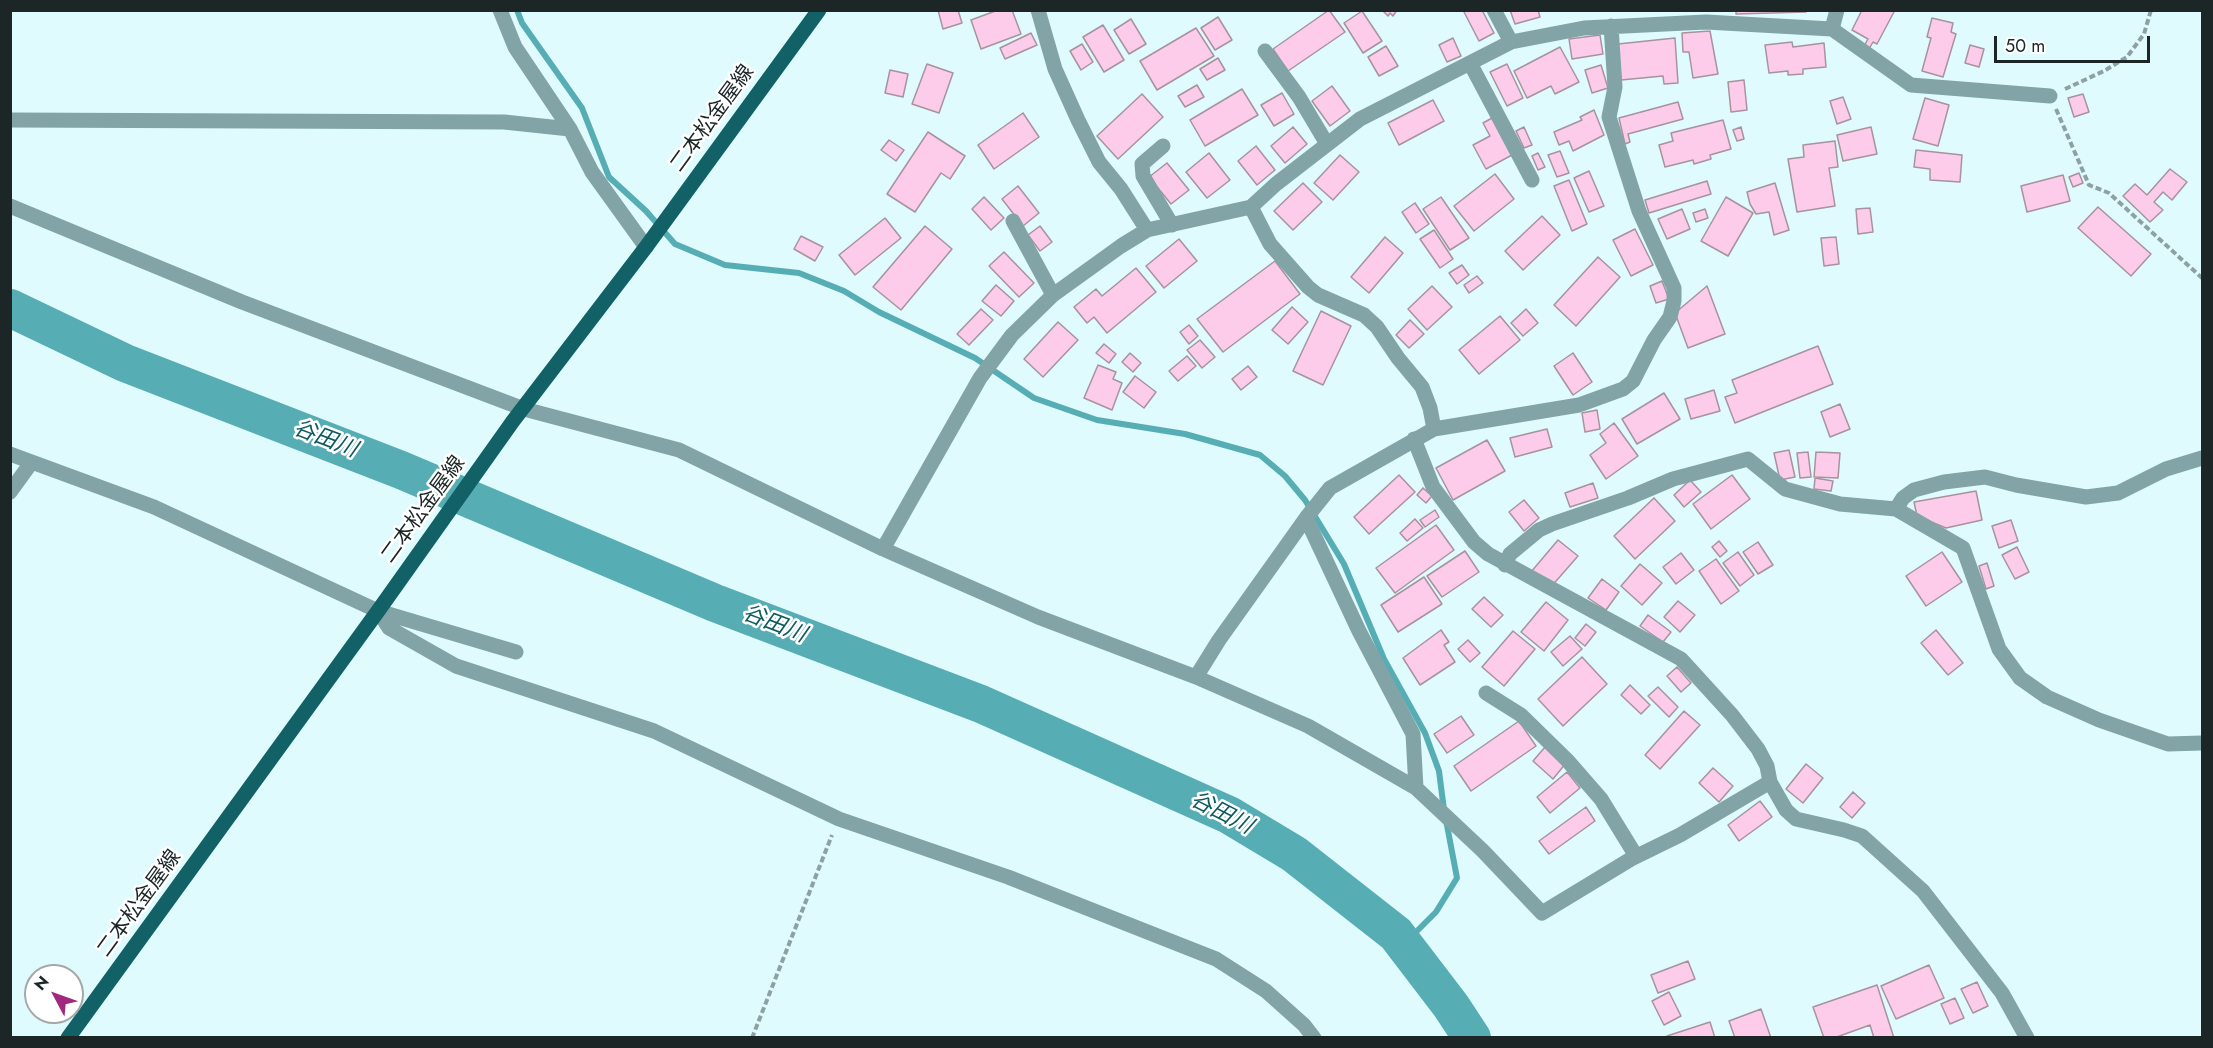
<!DOCTYPE html>
<meta charset="utf-8">
<style>
body{margin:0}
#map{position:relative;width:2213px;height:1048px;overflow:hidden;background:#e0fbfd;font-family:Jost,sans-serif}
canvas{display:block}
.frame{position:absolute;inset:0;border:12px solid #1c2627;pointer-events:none}
.north{position:absolute;left:24px;top:964px;width:60px;height:60px;box-sizing:border-box;background:#fff;border:2px solid #a4a8a9;border-radius:50%;rotate:311deg;font-size:16px;font-weight:700;line-height:24px;text-align:center;color:#1c2627}
.north::after{content:'';display:block;margin:auto;width:21px;height:27px;background:#a0287f;clip-path:polygon(50% 0,100% 100%,50% 72%,0 100%)}
.scale{position:absolute;left:1994px;top:36px;width:156px;height:27px;box-sizing:border-box;border:3px solid #1c2627;border-top:0;padding-left:8px;font-size:18px;line-height:21px;white-space:nowrap;color:#1c2627;-webkit-text-stroke:4px #fff;paint-order:stroke}
</style>
<div id="map">
<canvas width="2213" height="1048"></canvas>
<div class="frame"></div>
<div class="north">N</div>
<div class="scale">50 m</div>
</div>
<script>
const context = document.querySelector('canvas').getContext('2d');
context.lineJoin = 'round';
const toPath = rows => new Path2D(rows.map(r => 'M' + r).join(''));
function trace(path, color, width, dash) { context.strokeStyle = color; context.lineWidth = width; context.lineCap = dash ? 'butt' : 'round'; context.setLineDash(dash || []); context.stroke(path); }
function fillPath(path, color) { context.fillStyle = color; context.fill(path, 'evenodd'); }
function write(font, color, halo, rows, align = 'center') {
  context.font = font + ' Jost,"Noto Sans JP",sans-serif'; context.lineWidth = 5; context.setLineDash([]); context.textBaseline = 'middle'; context.strokeStyle = halo; context.fillStyle = color; for (const [text, x, y, turn = 0] of rows) {
    context.save(); context.translate(x, y); context.rotate((+turn || 0) * Math.PI / 180); context.textAlign = isNaN(turn) ? turn : align; if (halo) context.strokeText(text, 0, 0); context.fillText(text, 0, 0); context.restore();
  }
}
trace(toPath([
 [517,10,522,23,582,108,609,177,646,211,675,244,725,265,799,273,844,291,879,312,975,358,1034,398,1097,420,1185,434,1260,455,1285,476,1305,500,1344,564,1384,659,1425,733,1439,771,1444,810],
 [1404,944,1436,912,1457,878,1446,820]
]), '#56aeb4', 6);
trace(toPath([
 [10,308,125,363,401,470,715,603,981,704,1229,815,1294,854,1396,934,1451,1006,1472,1038]
]), '#56aeb4', 38);
const building = toPath([
 [938,10,958,10,962,23,943,29,938,10],
 [998,10,1012,10,1021,34,981,49,971,20,998,10],
 [1329,10,1345,32,1288,71,1273,49,1329,10],
 [1382,10,1397,10,1393,16,1390,13,1388,16,1382,10],
 [1463,10,1482,10,1494,33,1479,41,1463,10],
 [1510,10,1538,10,1540,17,1515,24,1510,10],
 [1736,10,1806,10,1806,12,1736,14,1736,10],
 [1862,10,1895,10,1877,44,1873,42,1869,49,1864,46,1868,39,1852,30,1862,10],
 [1362,11,1382,41,1363,53,1344,23,1362,11],
 [1218,17,1232,40,1215,50,1201,28,1218,17],
 [1932,18,1953,23,1951,32,1956,34,1943,77,1922,71,1931,38,1927,37,1932,18],
 [1131,19,1146,44,1129,54,1114,30,1131,19],
 [1103,25,1124,60,1104,72,1083,37,1103,25],
 [1196,28,1214,56,1157,90,1140,61,1196,28],
 [1710,31,1718,74,1693,78,1689,52,1683,52,1682,33,1710,31],
 [1031,33,1037,45,1005,59,1000,48,1031,33],
 [1600,35,1603,54,1572,59,1569,39,1600,35],
 [1453,38,1461,56,1447,62,1439,45,1453,38],
 [1675,38,1678,83,1664,84,1663,76,1621,80,1618,44,1675,38],
 [1792,42,1793,47,1824,43,1826,67,1803,69,1803,74,1788,75,1788,71,1769,73,1765,45,1792,42],
 [1082,44,1093,62,1081,70,1070,51,1082,44],
 [1970,45,1984,49,1979,67,1965,63,1970,45],
 [1386,46,1398,66,1379,76,1368,57,1386,46],
 [1560,47,1579,82,1555,94,1551,86,1527,98,1514,71,1560,47],
 [1218,58,1225,70,1207,80,1200,69,1218,58],
 [927,64,953,73,939,113,912,104,927,64],
 [1507,64,1523,98,1507,106,1490,72,1507,64],
 [1601,65,1608,88,1592,93,1585,70,1601,65],
 [890,70,908,74,903,97,885,93,890,70],
 [1744,80,1747,110,1731,112,1728,82,1744,80],
 [1197,85,1204,97,1185,107,1178,96,1197,85],
 [1332,86,1350,111,1330,126,1312,101,1332,86],
 [1242,89,1258,115,1205,146,1190,120,1242,89],
 [1282,93,1294,114,1274,126,1261,105,1282,93],
 [1142,94,1163,117,1118,159,1097,136,1142,94],
 [2083,94,2089,112,2074,117,2068,98,2083,94],
 [1843,97,1851,119,1837,124,1830,101,1843,97],
 [1925,98,1949,105,1938,146,1913,139,1925,98],
 [1433,100,1444,121,1399,145,1388,123,1433,100],
 [1678,102,1683,119,1628,134,1630,142,1625,144,1619,118,1678,102],
 [1594,110,1604,135,1573,151,1569,141,1559,145,1554,132,1582,120,1580,117,1594,110],
 [1023,113,1039,137,994,169,978,145,1023,113],
 [1492,118,1512,155,1486,169,1473,145,1490,136,1483,123,1492,118],
 [1723,120,1731,149,1710,155,1711,159,1694,164,1693,160,1665,167,1659,145,1673,141,1671,133,1723,120],
 [1293,127,1307,144,1285,163,1271,146,1293,127],
 [1524,127,1532,145,1524,148,1516,131,1524,127],
 [1741,127,1744,139,1737,141,1733,130,1741,127],
 [1871,127,1877,154,1843,161,1837,135,1871,127],
 [928,132,965,156,950,179,941,173,915,212,887,194,928,132],
 [889,140,904,150,896,161,881,150,889,140],
 [1835,141,1838,167,1829,168,1835,206,1797,212,1788,159,1804,157,1803,145,1835,141],
 [1256,146,1275,170,1257,185,1238,161,1256,146],
 [1916,150,1962,155,1960,182,1930,180,1930,169,1914,167,1916,150],
 [1560,151,1569,173,1557,177,1548,155,1560,151],
 [1209,153,1230,180,1207,198,1186,172,1209,153],
 [1538,153,1545,167,1538,170,1532,156,1538,153],
 [1340,155,1359,172,1333,200,1314,183,1340,155],
 [1167,163,1189,190,1171,204,1149,177,1167,163],
 [2170,169,2187,182,2172,200,2163,192,2154,202,2163,210,2150,222,2123,196,2135,184,2147,195,2170,169],
 [1589,171,1604,206,1589,212,1574,178,1589,171],
 [2079,173,2083,183,2073,187,2069,177,2079,173],
 [1495,174,1514,199,1474,231,1454,206,1495,174],
 [2063,175,2070,201,2027,212,2021,186,2063,175],
 [1569,180,1587,224,1572,231,1554,186,1569,180],
 [1707,181,1711,194,1649,213,1645,200,1707,181],
 [1303,183,1322,202,1293,230,1274,211,1303,183],
 [1775,183,1789,230,1774,235,1769,212,1756,214,1750,204,1747,192,1775,183],
 [1018,186,1039,213,1023,226,1002,199,1018,186],
 [984,197,1004,218,991,230,972,209,984,197],
 [1441,197,1469,238,1450,250,1423,209,1441,197],
 [1726,197,1753,213,1728,256,1701,241,1726,197],
 [1415,203,1429,224,1416,233,1402,212,1415,203],
 [2098,207,2151,254,2131,276,2078,228,2098,207],
 [1870,208,1873,232,1858,234,1856,209,1870,208],
 [1682,209,1690,229,1667,239,1658,219,1682,209],
 [1705,209,1708,218,1696,222,1693,213,1705,209],
 [1542,216,1560,235,1523,270,1505,251,1542,216],
 [885,218,901,238,855,275,839,255,885,218],
 [925,226,952,249,901,310,873,287,925,226],
 [1040,226,1052,242,1040,251,1028,235,1040,226],
 [1635,229,1653,265,1631,276,1613,240,1635,229],
 [1434,230,1453,259,1440,268,1420,239,1434,230],
 [801,236,823,247,815,261,794,249,801,236],
 [1385,237,1403,253,1369,293,1351,277,1385,237],
 [1836,237,1839,264,1824,266,1821,238,1836,237],
 [1179,239,1197,261,1164,288,1146,266,1179,239],
 [1004,252,1034,283,1019,297,989,266,1004,252],
 [1598,257,1620,277,1576,326,1554,305,1598,257],
 [1275,261,1300,294,1223,352,1197,319,1275,261],
 [1462,265,1469,275,1457,284,1449,273,1462,265],
 [1136,268,1156,292,1107,333,1094,317,1087,323,1074,307,1096,289,1102,296,1136,268],
 [1477,276,1483,283,1469,293,1464,285,1477,276],
 [1662,281,1669,299,1656,303,1650,286,1662,281],
 [996,285,1014,301,1001,316,982,301,996,285],
 [1432,286,1452,307,1427,330,1408,309,1432,286],
 [1707,286,1725,334,1688,348,1675,313,1707,286],
 [1292,307,1308,322,1288,344,1272,330,1292,307],
 [981,309,993,320,969,345,957,334,981,309],
 [1526,309,1538,323,1523,336,1511,323,1526,309],
 [1321,311,1351,326,1323,385,1293,371,1321,311],
 [1500,316,1520,340,1479,374,1459,350,1500,316],
 [1410,320,1424,334,1409,348,1396,335,1410,320],
 [1058,322,1078,340,1043,377,1024,359,1058,322],
 [1189,325,1198,336,1189,344,1180,332,1189,325],
 [1200,340,1215,357,1202,368,1187,350,1200,340],
 [1104,344,1116,354,1109,363,1096,353,1104,344],
 [1818,346,1833,384,1735,423,1725,397,1737,393,1732,380,1818,346],
 [1130,353,1141,363,1133,372,1122,362,1130,353],
 [1573,353,1592,382,1573,395,1554,366,1573,353],
 [1187,356,1196,366,1178,381,1169,371,1187,356],
 [1098,365,1116,372,1113,379,1122,383,1112,410,1084,398,1098,365],
 [1248,366,1257,377,1241,390,1232,379,1248,366],
 [1135,376,1156,392,1144,408,1123,392,1135,376],
 [1714,390,1720,411,1691,419,1685,399,1714,390],
 [1664,393,1680,419,1637,444,1622,419,1664,393],
 [1840,404,1850,429,1830,437,1821,412,1840,404],
 [1597,410,1600,429,1585,432,1582,413,1597,410],
 [1614,423,1638,456,1606,479,1590,455,1606,443,1600,434,1614,423],
 [1547,429,1552,447,1515,457,1510,438,1547,429],
 [1487,440,1505,471,1453,500,1436,468,1487,440],
 [1789,450,1795,477,1780,480,1774,453,1789,450],
 [1808,452,1811,477,1800,478,1797,453,1808,452],
 [1816,452,1840,453,1838,478,1814,477,1816,452],
 [1399,475,1415,492,1369,534,1354,517,1399,475],
 [1732,475,1750,499,1711,529,1693,504,1732,475],
 [1815,478,1833,481,1831,491,1814,489,1815,478],
 [1690,480,1701,492,1684,507,1674,495,1690,480],
 [1593,483,1598,498,1570,507,1565,493,1593,483],
 [1423,488,1432,496,1426,503,1417,495,1423,488],
 [1976,491,1982,520,1946,528,1917,516,1914,502,1976,491],
 [1654,498,1675,521,1635,559,1614,536,1654,498],
 [1524,500,1539,518,1524,531,1509,512,1524,500],
 [1435,510,1439,517,1425,527,1420,520,1435,510],
 [1415,519,1423,528,1407,541,1400,533,1415,519],
 [2011,520,2018,541,1999,548,1992,526,2011,520],
 [1436,525,1454,550,1395,593,1376,568,1436,525],
 [1558,540,1578,556,1550,588,1531,572,1558,540],
 [1719,541,1727,551,1720,557,1712,547,1719,541],
 [1758,542,1773,565,1758,574,1743,552,1758,542],
 [2017,547,2029,572,2015,579,2002,555,2017,547],
 [1465,551,1479,572,1442,597,1427,576,1465,551],
 [1738,552,1754,575,1740,586,1723,563,1738,552],
 [1942,552,1962,582,1926,606,1906,576,1942,552],
 [1681,553,1694,570,1676,584,1663,567,1681,553],
 [1716,559,1739,591,1721,604,1699,571,1716,559],
 [1987,563,1994,586,1986,589,1979,566,1987,563],
 [1640,564,1662,583,1642,605,1621,586,1640,564],
 [1424,577,1442,604,1398,632,1381,605,1424,577],
 [1602,579,1619,592,1606,610,1588,598,1602,579],
 [1484,597,1503,615,1491,627,1472,609,1484,597],
 [1678,601,1695,615,1680,632,1664,617,1678,601],
 [1546,602,1568,620,1544,651,1521,632,1546,602],
 [1648,615,1671,632,1663,642,1640,626,1648,615],
 [1586,624,1596,632,1585,646,1575,638,1586,624],
 [1441,630,1449,642,1444,645,1455,662,1420,685,1403,658,1441,630],
 [1936,630,1963,663,1948,675,1921,643,1936,630],
 [1513,631,1535,649,1504,686,1482,667,1513,631],
 [1570,636,1582,649,1563,666,1551,652,1570,636],
 [1468,640,1480,653,1470,662,1458,649,1468,640],
 [1582,657,1607,684,1563,726,1538,699,1582,657],
 [1677,667,1691,683,1681,692,1667,676,1677,667],
 [1630,685,1650,705,1641,714,1621,695,1630,685],
 [1658,687,1678,707,1669,717,1648,696,1658,687],
 [1684,711,1700,725,1660,769,1645,755,1684,711],
 [1461,716,1474,735,1447,753,1434,734,1461,716],
 [1519,721,1536,746,1471,791,1454,766,1519,721],
 [1546,746,1566,763,1553,779,1533,761,1546,746],
 [1806,764,1823,778,1803,803,1786,789,1806,764],
 [1713,768,1733,786,1719,802,1699,783,1713,768],
 [1567,772,1580,788,1550,813,1537,797,1567,772],
 [1853,792,1865,803,1852,818,1840,807,1853,792],
 [1760,801,1772,817,1739,841,1728,825,1760,801],
 [1586,807,1595,821,1549,854,1539,841,1586,807],
 [1688,961,1695,979,1658,993,1651,975,1688,961],
 [1929,965,1944,998,1896,1019,1881,986,1929,965],
 [1977,982,1988,1006,1973,1013,1961,989,1977,982],
 [1877,985,1894,1038,1874,1038,1870,1025,1834,1038,1824,1038,1813,1007,1877,985],
 [1669,992,1681,1016,1664,1025,1652,1001,1669,992],
 [1955,998,1964,1018,1950,1024,1941,1004,1955,998],
 [1761,1009,1771,1038,1735,1038,1729,1021,1761,1009],
 [1710,1022,1715,1038,1668,1038,1667,1036,1710,1022]
]);
fillPath(building, '#fdccea');
trace(building, '#a6939e', 1.5);
trace(toPath([
 [2065,89,2104,71,2127,57,2144,34,2151,10],
 [2056,109,2089,185,2109,193,2202,278],
 [752,1038,832,835]
]), '#8da1a3', 4, [6, 3]);
trace(toPath([
 [500,10,515,47,570,129,592,172,646,247],
 [1038,10,1055,69,1078,120,1099,162,1121,189,1147,230],
 [1832,29,1911,85,2050,96],
 [1511,42,1584,28,1706,22,1832,29,1837,10],
 [1265,51,1299,97,1327,144],
 [1470,63,1532,180],
 [10,120,504,122,570,129],
 [1163,146,1142,164,1143,176,1172,225],
 [10,206,242,302,524,409,679,450,883,549,1038,617,1196,677,1308,726,1416,788,1483,851,1542,913,1631,859,1680,835,1770,782],
 [1251,207,1270,244,1308,287,1318,295,1364,315,1377,327,1398,358,1422,387,1430,408,1434,429],
 [1013,221,1053,295],
 [1414,439,1433,487,1474,542,1488,554,1681,659,1732,715,1758,749,1767,766,1770,782,1786,810,1796,819,1844,830,1862,836,1923,891,2002,993,2027,1038],
 [10,454,154,507,378,611,516,652],
 [10,492,31,463],
 [1896,509,1963,548,1999,649,2020,678,2047,697,2099,720,2168,744,2202,743],
 [1306,518,1359,631,1413,734,1416,788],
 [883,549,980,378,1012,335,1053,295,1121,246,1147,230,1251,207,1276,184,1360,119,1511,42,1494,10],
 [1505,565,1510,554,1539,530,1552,524,1628,498,1673,479,1748,459,1785,489,1840,504,1896,509,1903,498,1914,490,1944,482,1985,477,2016,485,2086,497,2118,493,2166,469,2202,458],
 [378,611,389,628,456,666,654,731,839,819,1008,877,1216,959,1266,991,1304,1025,1314,1038],
 [1196,677,1219,640,1306,518,1330,488,1434,429,1579,405,1623,389,1633,381,1654,340,1670,317,1674,301,1674,288,1639,211,1609,117,1615,87,1611,26],
 [1486,693,1521,715,1567,760,1601,799,1636,856]
]), '#82a4a6', 15);
trace(toPath([
 [68,1038,378,611,513,421,646,247,819,10]
]), '#116166', 15);
write('21px', '#1c2627', '#fff', [
 ["二本松金屋線",713,119,-54],
 ["二本松金屋線",424,510,-54],
 ["二本松金屋線",140,904,-54]
]);
write('italic 22px', '#0d5a5f', '#fff', [
 ["谷田川",325,440,21],
 ["谷田川",774,625,21],
 ["谷田川",1221,814,27]
]);
</script>
